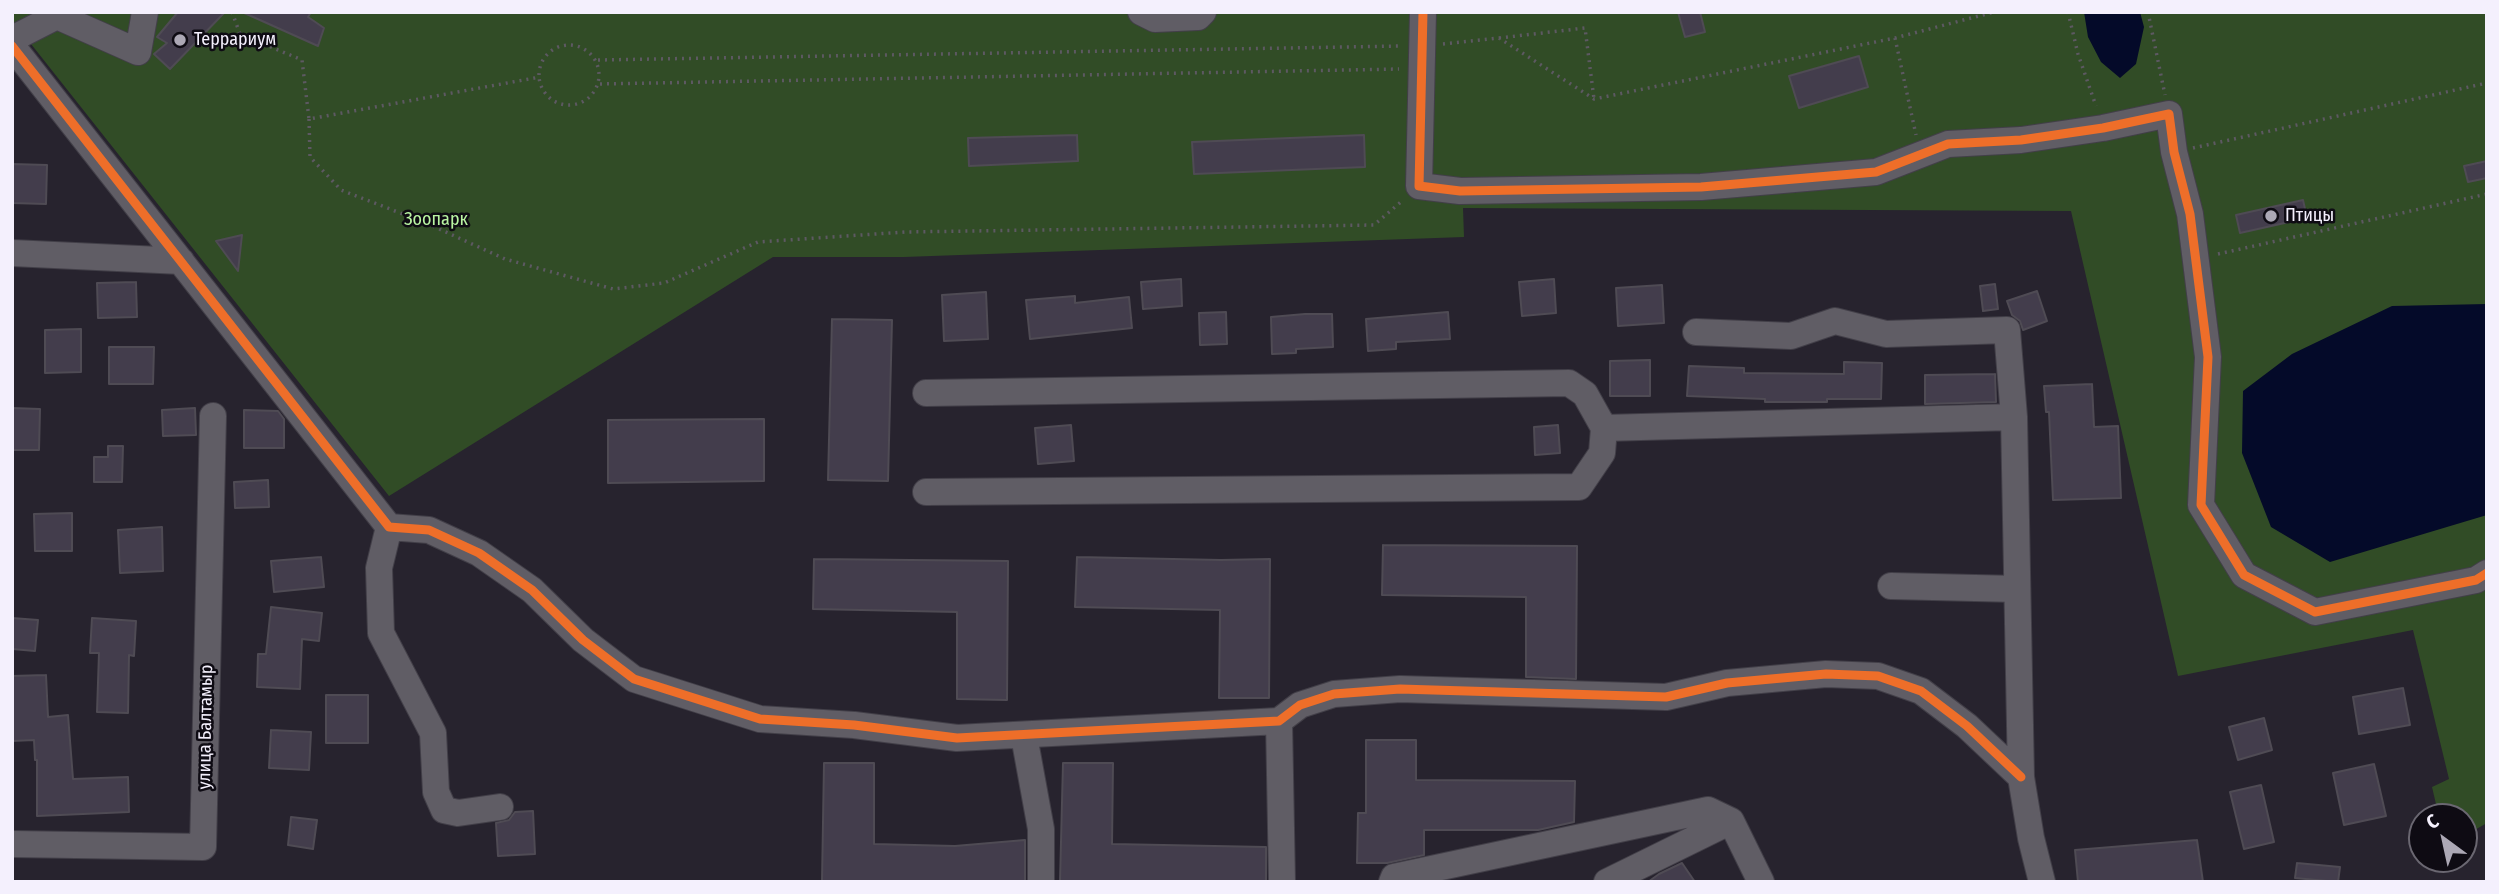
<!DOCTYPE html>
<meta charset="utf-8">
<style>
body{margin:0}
#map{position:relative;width:2499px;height:894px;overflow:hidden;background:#27232e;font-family:"Fira Sans Condensed",sans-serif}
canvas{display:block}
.frame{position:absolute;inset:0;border:14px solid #f4f0fd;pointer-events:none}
.north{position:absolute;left:2408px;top:803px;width:70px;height:70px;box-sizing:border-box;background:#0e0b13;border:2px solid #6a6771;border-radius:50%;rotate:327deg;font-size:19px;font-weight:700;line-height:28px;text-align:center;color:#f4f0fd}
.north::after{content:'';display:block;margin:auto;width:24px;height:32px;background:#aca8b5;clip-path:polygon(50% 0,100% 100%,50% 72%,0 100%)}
</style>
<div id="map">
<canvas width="2499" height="894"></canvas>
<div class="frame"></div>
<div class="north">С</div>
</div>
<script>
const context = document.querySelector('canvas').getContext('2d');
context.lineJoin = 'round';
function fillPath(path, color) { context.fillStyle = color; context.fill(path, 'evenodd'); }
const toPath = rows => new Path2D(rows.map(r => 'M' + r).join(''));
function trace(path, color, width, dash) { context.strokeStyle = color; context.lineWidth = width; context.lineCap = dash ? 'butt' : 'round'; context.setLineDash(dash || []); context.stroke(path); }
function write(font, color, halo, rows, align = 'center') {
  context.font = font + ' "Fira Sans Condensed",sans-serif'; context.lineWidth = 5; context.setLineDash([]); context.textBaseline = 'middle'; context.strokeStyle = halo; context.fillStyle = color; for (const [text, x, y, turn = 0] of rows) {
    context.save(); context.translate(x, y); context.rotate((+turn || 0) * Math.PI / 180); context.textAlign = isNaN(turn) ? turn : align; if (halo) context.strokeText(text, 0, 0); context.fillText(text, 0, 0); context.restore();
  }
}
fillPath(toPath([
 [12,12,2487,12,2487,823,2464,836,2464,817,2439,817,2432,787,2449,779,2413,630,2178,676,2071,211,1463,208,1464,237,904,257,773,257,389,496,12,20]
]), '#314c26');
fillPath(toPath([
 [2084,12,2140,12,2144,27,2136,64,2120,78,2101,62,2088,37],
 [2487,304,2487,515,2330,562,2271,527,2242,453,2243,391,2292,354,2392,306]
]), '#040a29');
const building = toPath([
 [178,12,225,12,170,69,154,54,167,43,157,37,178,12],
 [242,12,311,12,308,17,324,28,318,46,242,12],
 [1678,12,1700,12,1705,32,1685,37,1678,12],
 [1859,56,1868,87,1799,108,1789,76,1859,56],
 [1077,135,1078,161,969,166,968,138,1077,135],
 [1364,135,1365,167,1194,174,1192,142,1364,135],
 [2487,161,2487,178,2468,182,2464,166,2487,161],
 [12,164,47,165,46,204,12,203,12,164],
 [2303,200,2307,218,2240,233,2236,215,2303,200],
 [242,235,238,271,216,241,242,235],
 [1181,279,1182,306,1143,309,1141,282,1181,279],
 [1554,279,1556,313,1522,316,1519,282,1554,279],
 [136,282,137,317,98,318,97,283,136,282],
 [1995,284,1998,309,1983,311,1980,286,1995,284],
 [1662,285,1664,323,1618,326,1616,288,1662,285],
 [2037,291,2047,321,2023,330,2020,321,2012,315,2007,301,2037,291],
 [986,292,988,339,944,341,942,295,986,292],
 [1075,296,1075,303,1129,297,1132,328,1030,339,1026,300,1075,296],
 [1226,312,1227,344,1200,345,1199,313,1226,312],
 [1448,312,1450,339,1396,342,1396,349,1368,351,1366,319,1448,312],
 [1305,314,1332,314,1333,347,1296,349,1296,353,1272,354,1271,317,1305,314],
 [832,319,892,320,888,481,828,480,832,319],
 [81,329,81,372,45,373,45,330,81,329],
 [109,347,154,347,153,384,109,384,109,347],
 [1650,360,1650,396,1610,396,1610,361,1650,360],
 [1844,362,1882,363,1881,399,1827,399,1827,402,1765,402,1765,399,1687,396,1689,366,1744,368,1744,373,1844,374,1844,362],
 [1995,374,1996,402,1925,404,1925,375,1995,374],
 [2092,384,2094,427,2118,426,2121,498,2053,500,2049,412,2046,412,2044,386,2092,384],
 [12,408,40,409,39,450,12,450,12,408],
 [195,408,196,435,163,436,162,410,195,408],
 [244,410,278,411,284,419,284,448,244,448,244,410],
 [764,419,764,481,608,483,608,420,764,419],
 [1071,425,1074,461,1038,464,1035,428,1071,425],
 [1558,425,1560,453,1535,455,1534,427,1558,425],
 [108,446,123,446,122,482,94,482,94,457,108,457,108,446],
 [268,480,269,507,235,508,234,482,268,480],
 [72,513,72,551,35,551,34,514,72,513],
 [162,527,163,571,120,573,118,530,162,527],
 [1383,545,1577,546,1576,679,1526,677,1526,597,1382,595,1383,545],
 [321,557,324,587,274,592,271,561,321,557],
 [1077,557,1221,560,1270,559,1269,698,1219,698,1220,610,1075,607,1077,557],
 [814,559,1008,561,1007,700,957,699,957,612,813,609,814,559],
 [271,607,322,613,319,641,302,639,300,689,257,687,258,654,266,654,271,607],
 [12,618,38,620,35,651,12,649,12,618],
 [92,618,136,621,134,656,129,655,128,713,97,712,99,653,90,653,92,618],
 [46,675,48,717,68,715,73,779,128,777,129,812,37,816,37,760,35,760,34,740,12,741,12,676,46,675],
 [2403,688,2410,725,2359,734,2353,697,2403,688],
 [326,695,368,695,368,743,326,743,326,695],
 [2264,718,2272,750,2238,760,2229,727,2264,718],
 [271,730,311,732,309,770,269,768,271,730],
 [1366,740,1416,740,1416,780,1575,781,1574,822,1538,830,1424,830,1424,855,1387,863,1357,863,1358,813,1366,813,1366,740],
 [824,763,874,763,874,844,955,846,1025,840,1025,882,822,882,824,763],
 [1063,763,1113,763,1112,844,1266,847,1266,882,1060,882,1063,763],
 [2374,764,2386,816,2344,825,2333,773,2374,764],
 [2261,785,2274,842,2244,849,2230,792,2261,785],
 [533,811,535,854,498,856,496,823,509,820,515,812,533,811],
 [291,817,317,820,313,849,288,845,291,817],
 [2197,840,2203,882,2078,882,2075,850,2197,840],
 [1682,863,1695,882,1648,882,1659,874,1682,863],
 [2297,863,2340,867,2338,882,2295,878,2297,863]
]);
fillPath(building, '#433d4c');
trace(building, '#4f4b54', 2);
const minor = toPath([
 [1141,12,1155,19,1198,17,1203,12],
 [1423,12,1419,186,1460,191,1701,187,1876,172,1948,144,2021,140,2103,128,2169,114,2174,152,2190,214,2208,357,2201,505,2244,575,2315,612,2476,580,2487,573],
 [12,39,57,16,138,52,145,12],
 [12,46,389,527,429,530,479,553,532,590,583,640,634,679,760,719,854,725,957,738,1279,721,1300,705,1334,694,1400,689,1666,697,1727,683,1826,674,1878,676,1921,691,1967,726,2021,777],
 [12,253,181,261],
 [1696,332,1791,336,1835,321,1886,334,2007,330,2014,417],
 [1604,428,2014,417,2021,777,2031,838,2042,882],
 [926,492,1579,487,1602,453,1604,428,1585,394,1569,383,926,393],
 [389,527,379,568,381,633,433,733,436,792,444,810,458,813,500,807],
 [1891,586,2017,589],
 [1279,721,1282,882],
 [1024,736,1041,829,1041,882],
 [12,844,203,847,213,416],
 [1392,882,1394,877,1708,810,1731,821,1761,882],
 [1607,882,1731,821]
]);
trace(minor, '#423f48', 28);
trace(toPath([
 [232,12,240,34,302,60,309,119,540,77],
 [2068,12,2078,54,2096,106],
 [2148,12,2165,95],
 [1499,38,1585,28,1594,99],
 [1895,38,1916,135],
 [1443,44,1499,38,1594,99,1895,38,1994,12],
 '539 75a30 30 0 1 1 60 0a30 30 0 1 1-60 0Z',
 [598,60,1401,46],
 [600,84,1399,69],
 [309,119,310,157,341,190,426,223,505,259,613,289,664,283,758,242,905,232,1374,225,1402,201],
 [2193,148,2487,83],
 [2218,254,2487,194]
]), '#5d5962', 3.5, [2, 5]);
trace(minor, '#605d65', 26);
trace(toPath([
 [1423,12,1419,186,1460,191,1701,187,1876,172,1948,144,2021,140,2103,128,2169,114,2174,152,2190,214,2208,357,2201,505,2244,575,2315,612,2476,580,2487,573],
 [12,46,389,527,429,530,479,553,532,590,583,640,634,679,760,719,854,725,957,738,1279,721,1300,705,1334,694,1400,689,1666,697,1727,683,1826,674,1878,676,1921,691,1967,726,2021,777]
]), '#ee6e29', 9);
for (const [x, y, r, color] of [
 [180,40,7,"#aca8b5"],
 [2271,216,7,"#aca8b5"]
]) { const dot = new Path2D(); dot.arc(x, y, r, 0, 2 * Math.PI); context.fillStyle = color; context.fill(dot); trace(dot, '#0e0b13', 2.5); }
write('18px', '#f4f0fd', '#0e0b13', [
 ["Террариум",194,40],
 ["Птицы",2285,216]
], 'left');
write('18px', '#b9f4a2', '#0e0b13', [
 ["Зоопарк",436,220]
]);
write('18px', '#f4f0fd', '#0e0b13', [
 ["улица Балтамыр",206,727,-89]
]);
</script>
